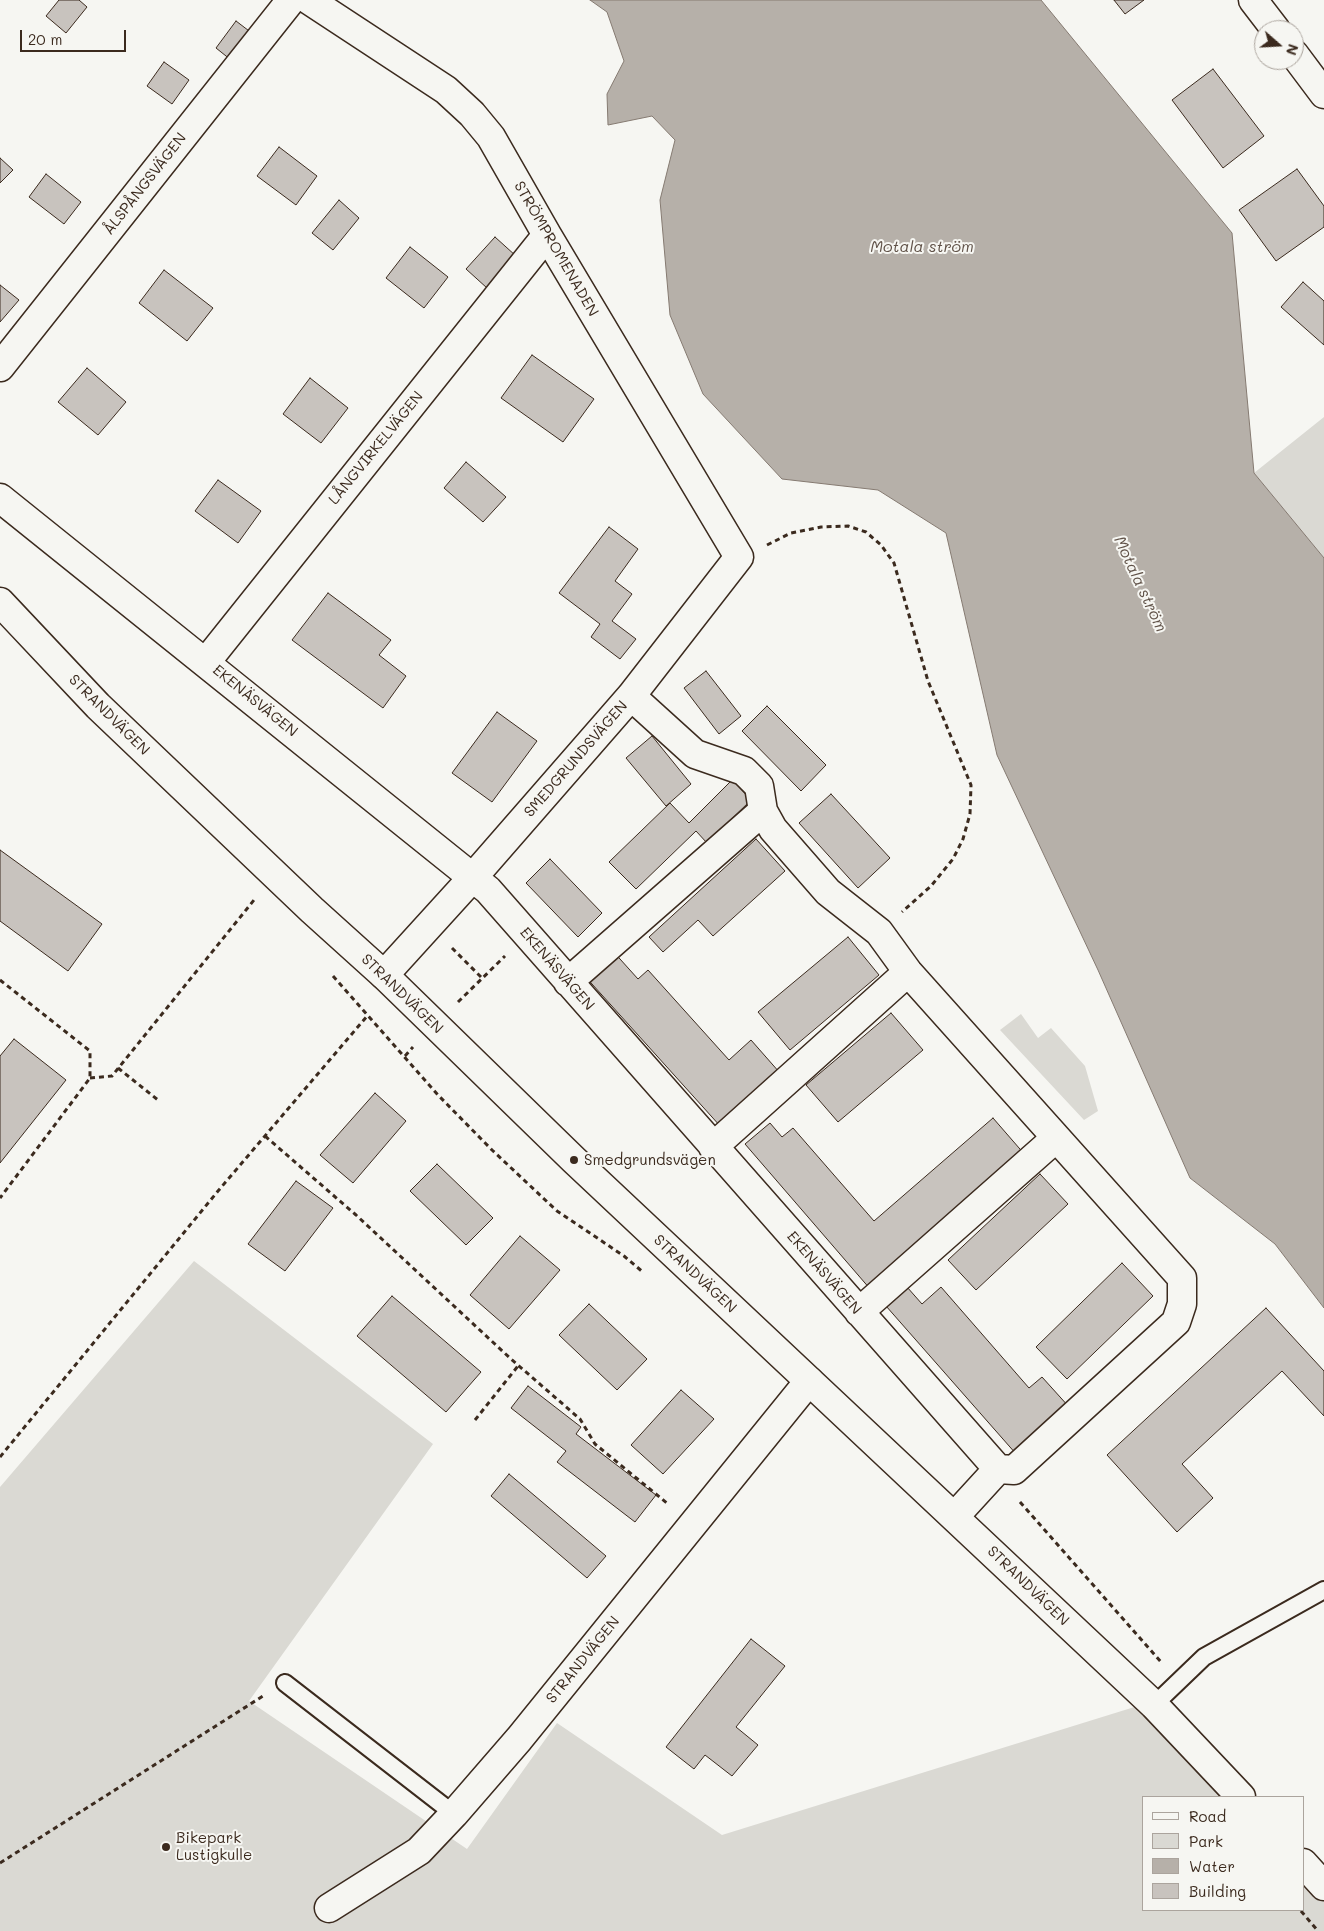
<!DOCTYPE html>
<meta charset="utf-8">
<style>
body{margin:0}
#map{position:relative;width:1324px;height:1931px;overflow:hidden;background:#f6f6f2;font-family:Mali,sans-serif}
canvas{display:block}
.legend{position:absolute;left:1142px;top:1796px;width:162px;height:115px;box-sizing:border-box;background:#f6f6f2;border:1px solid #aba49d;margin:0;padding:6px 9px;list-style:none;font-size:15px;color:#3b2a1e}
.legend li{display:flex;align-items:center;gap:10px;height:25px}
.legend b{width:25px;border:1px solid #aba49d}
.north{position:absolute;left:1254px;top:20px;width:50px;height:50px;box-sizing:border-box;background:#f6f6f2;border:1px solid #aba49d;border-radius:50%;rotate:109deg;font-size:14px;font-weight:700;line-height:20px;text-align:center;color:#3b2a1e}
.north::after{content:'';display:block;margin:auto;width:18px;height:22px;background:#3b2a1e;clip-path:polygon(50% 0,100% 100%,50% 72%,0 100%)}
.scale{position:absolute;left:20px;top:30px;width:106px;height:22px;box-sizing:border-box;border:2px solid #3b2a1e;border-top:0;padding-left:6px;font-size:15px;line-height:18px;white-space:nowrap;color:#3b2a1e;-webkit-text-stroke:4px #f6f6f2;paint-order:stroke}
</style>
<div id="map">
<canvas width="1324" height="1931"></canvas>
<ul class="legend">
<li><b style="height:6px;background:#f6f6f2"></b>Road</li>
<li><b style="height:14px;background:#dad9d3"></b>Park</li>
<li><b style="height:14px;background:#b6b0a9"></b>Water</li>
<li><b style="height:14px;background:#c8c3be"></b>Building</li>
</ul>
<div class="north">N</div>
<div class="scale">20 m</div>
</div>
<script>
const context = document.querySelector('canvas').getContext('2d');
context.lineJoin = 'round';
function fillPath(path, color) { context.fillStyle = color; context.fill(path, 'evenodd'); }
const toPath = rows => new Path2D(rows.map(r => 'M' + r).join(''));
function trace(path, color, width, dash) { context.strokeStyle = color; context.lineWidth = width; context.lineCap = dash ? 'butt' : 'round'; context.setLineDash(dash || []); context.stroke(path); }
function write(font, color, halo, rows, align = 'center') {
  context.font = font + ' Mali,sans-serif'; context.lineWidth = 4; context.setLineDash([]); context.textBaseline = 'middle'; context.strokeStyle = halo; context.fillStyle = color; for (const [text, x, y, turn = 0] of rows) {
    context.save(); context.translate(x, y); context.rotate((+turn || 0) * Math.PI / 180); context.textAlign = isNaN(turn) ? turn : align; if (halo) context.strokeText(text, 0, 0); context.fillText(text, 0, 0); context.restore();
  }
}
fillPath(toPath([
 [1324,417,1324,558,1254,473],
 [1021,1014,1038,1038,1051,1028,1085,1066,1098,1111,1084,1120,1000,1030],
 [194,1261,433,1444,249,1701,467,1849,557,1723,722,1835,1157,1700,1250,1797,1143,1797,1143,1910,1303,1910,1303,1851,1324,1873,1324,1931,0,1931,0,1487]
]), '#dad9d3');
const water = toPath([
 [590,0,1041,0,1232,233,1254,473,1324,558,1324,1308,1275,1244,1190,1178,1098,970,997,755,946,533,878,490,782,479,703,394,670,315,660,200,675,140,652,116,608,125,607,94,624,61,607,12,590,0]
]);
fillPath(water, '#b6b0a9');
trace(water, '#857a71', 1);
const building = toPath([
 [59,0,79,0,87,7,66,33,46,16,59,0],
 [1114,0,1144,0,1125,14,1114,0],
 [236,21,257,37,236,64,216,48,236,21],
 [164,62,189,80,172,104,147,86,164,62],
 [1213,69,1264,136,1223,168,1172,100,1213,69],
 [279,147,317,176,296,205,257,176,279,147],
 [0,158,13,170,0,183,0,158],
 [1297,169,1324,206,1324,227,1276,261,1239,210,1297,169],
 [46,174,81,202,64,224,29,197,46,174],
 [339,200,359,218,333,250,312,233,339,200],
 [495,237,516,256,487,288,466,269,495,237],
 [410,247,448,277,424,308,386,278,410,247],
 [164,270,213,308,187,341,139,303,164,270],
 [1303,282,1324,301,1324,345,1281,307,1303,282],
 [0,285,19,300,0,322,0,285],
 [532,355,594,399,563,442,501,398,532,355],
 [87,368,126,402,98,435,58,402,87,368],
 [310,378,348,408,321,443,283,414,310,378],
 [466,462,506,497,483,522,444,488,466,462],
 [218,480,261,511,238,543,195,511,218,480],
 [609,527,638,549,615,581,632,594,612,621,636,639,620,659,591,637,600,624,559,593,609,527],
 [328,593,391,640,379,655,406,676,383,708,292,640,328,593],
 [706,671,741,716,719,734,684,688,706,671],
 [767,706,826,765,801,791,742,731,767,706],
 [497,712,537,741,492,802,452,773,497,712],
 [652,736,691,784,666,806,626,758,652,736],
 [732,780,751,800,707,843,696,831,636,889,609,862,670,803,689,823,732,780],
 [831,794,890,858,858,888,799,823,831,794],
 [756,839,785,871,713,936,698,920,663,952,649,937,756,839],
 [0,850,102,924,68,971,0,921,0,850],
 [550,859,602,913,578,937,526,883,550,859],
 [848,937,879,975,790,1050,758,1012,848,937],
 [611,949,638,979,648,970,729,1060,751,1040,780,1073,721,1127,583,974,611,949],
 [891,1013,923,1050,838,1122,806,1085,891,1013],
 [14,1039,66,1080,0,1163,0,1056,14,1039],
 [375,1093,406,1121,353,1183,320,1155,375,1093],
 [993,1118,1026,1156,871,1290,745,1144,770,1123,782,1137,793,1128,874,1221,993,1118],
 [437,1164,493,1218,466,1245,410,1191,437,1164],
 [1040,1174,1068,1204,976,1290,948,1260,1040,1174],
 [296,1181,333,1208,285,1271,248,1244,296,1181],
 [520,1236,560,1270,509,1329,470,1295,520,1236],
 [1122,1263,1153,1296,1067,1379,1036,1347,1122,1263],
 [907,1287,922,1304,941,1287,1029,1388,1042,1377,1070,1408,1017,1455,886,1306,907,1287],
 [392,1296,481,1372,446,1412,357,1336,392,1296],
 [589,1304,647,1359,617,1390,559,1335,589,1304],
 [1266,1308,1324,1371,1324,1416,1282,1371,1182,1464,1213,1498,1177,1532,1107,1455,1266,1308],
 [528,1386,581,1427,576,1434,656,1495,635,1522,557,1462,566,1451,511,1408,528,1386],
 [681,1390,714,1419,663,1474,631,1445,681,1390],
 [509,1474,606,1556,587,1578,491,1496,509,1474],
 [751,1639,785,1666,736,1727,758,1745,732,1776,705,1755,694,1769,666,1747,751,1639]
]);
fillPath(building, '#c8c3be');
trace(building, '#3b2a1e', 1);
const service = toPath([
 [285,1683,454,1814],
 [1154,1705,1204,1657,1324,1590]
]);
const minor = toPath([
 [309,0,446,90,472,114,491,137,547,235,739,557,631,696,474,876,384,975],
 [1253,0,1276,30],
 [1294,54,1324,94],
 [0,367,291,0],
 [0,498,488,890,998,1469,955,1516],
 [206,662,547,235],
 [631,696,695,754,744,771,759,786,763,811,773,829,828,892,879,932,908,972,1182,1278,1182,1304,1176,1322,1014,1470,998,1469],
 [568,982,763,811],
 [713,1147,908,972],
 [859,1312,1056,1138],
 [329,1908,419,1851,454,1814,519,1739,809,1381]
]);
const tertiary = toPath([
 [0,602,98,706,312,910,384,975,574,1160,1154,1705,1241,1797],
 [1303,1863,1324,1886]
]);
trace(service, '#3b2a1e', 20);
trace(minor, '#3b2a1e', 31);
trace(tertiary, '#3b2a1e', 31);
trace(toPath([
 [767,545,791,533,821,527,848,526,866,532,881,545,894,563,928,681,971,785,970,814,963,839,953,859,931,886,902,912],
 [452,948,482,978],
 [333,976,438,1095,492,1150,557,1211,624,1256,644,1273],
 [0,980,90,1051,90,1078,0,1198],
 [458,1002,505,956],
 [405,1056,413,1047],
 [118,1068,158,1100],
 [90,1078,112,1076,254,900],
 [265,1136,356,1215,511,1359,580,1419,595,1444,668,1504],
 [475,1420,518,1366],
 [0,1457,218,1191,368,1015],
 [1020,1502,1161,1662],
 [0,1863,263,1696],
 [1301,1911,1318,1931]
]), '#3b2a1e', 3, [5, 4]);
trace(service, '#f6f6f2', 16);
trace(minor, '#f6f6f2', 28);
trace(tertiary, '#f6f6f2', 28);
for (const [x, y, r, color] of [
 [574,1160,5,"#3b2a1e"],
 [166,1847,5,"#3b2a1e"]
]) { const dot = new Path2D(); dot.arc(x, y, r, 0, 2 * Math.PI); context.fillStyle = color; context.fill(dot); trace(dot, '#f6f6f2', 2); }
write('15px', '#3b2a1e', '#f6f6f2', [
 ["ÅLSPÅNGSVÄGEN",145,184,-52],
 ["STRÖMPROMENADEN",556,249,60],
 ["LÅNGVIRKELVÄGEN",376,448,-51],
 ["EKENÄSVÄGEN",255,701,39],
 ["STRANDVÄGEN",109,715,45],
 ["SMEDGRUNDSVÄGEN",576,759,-49],
 ["EKENÄSVÄGEN",557,969,49],
 ["STRANDVÄGEN",402,994,44],
 ["EKENÄSVÄGEN",824,1273,49],
 ["STRANDVÄGEN",695,1274,43],
 ["STRANDVÄGEN",1028,1586,44],
 ["STRANDVÄGEN",583,1660,-51]
]);
write('15px', '#3b2a1e', '#f6f6f2', [
 ["Smedgrundsvägen",584,1160],
 ["Bikepark",176,1838],
 ["Lustigkulle",176,1855]
], 'left');
write('italic 16px', '#605248', '#f6f6f2', [
 ["Motala ström",922,247],
 ["Motala ström",1140,584,65]
]);
</script>
